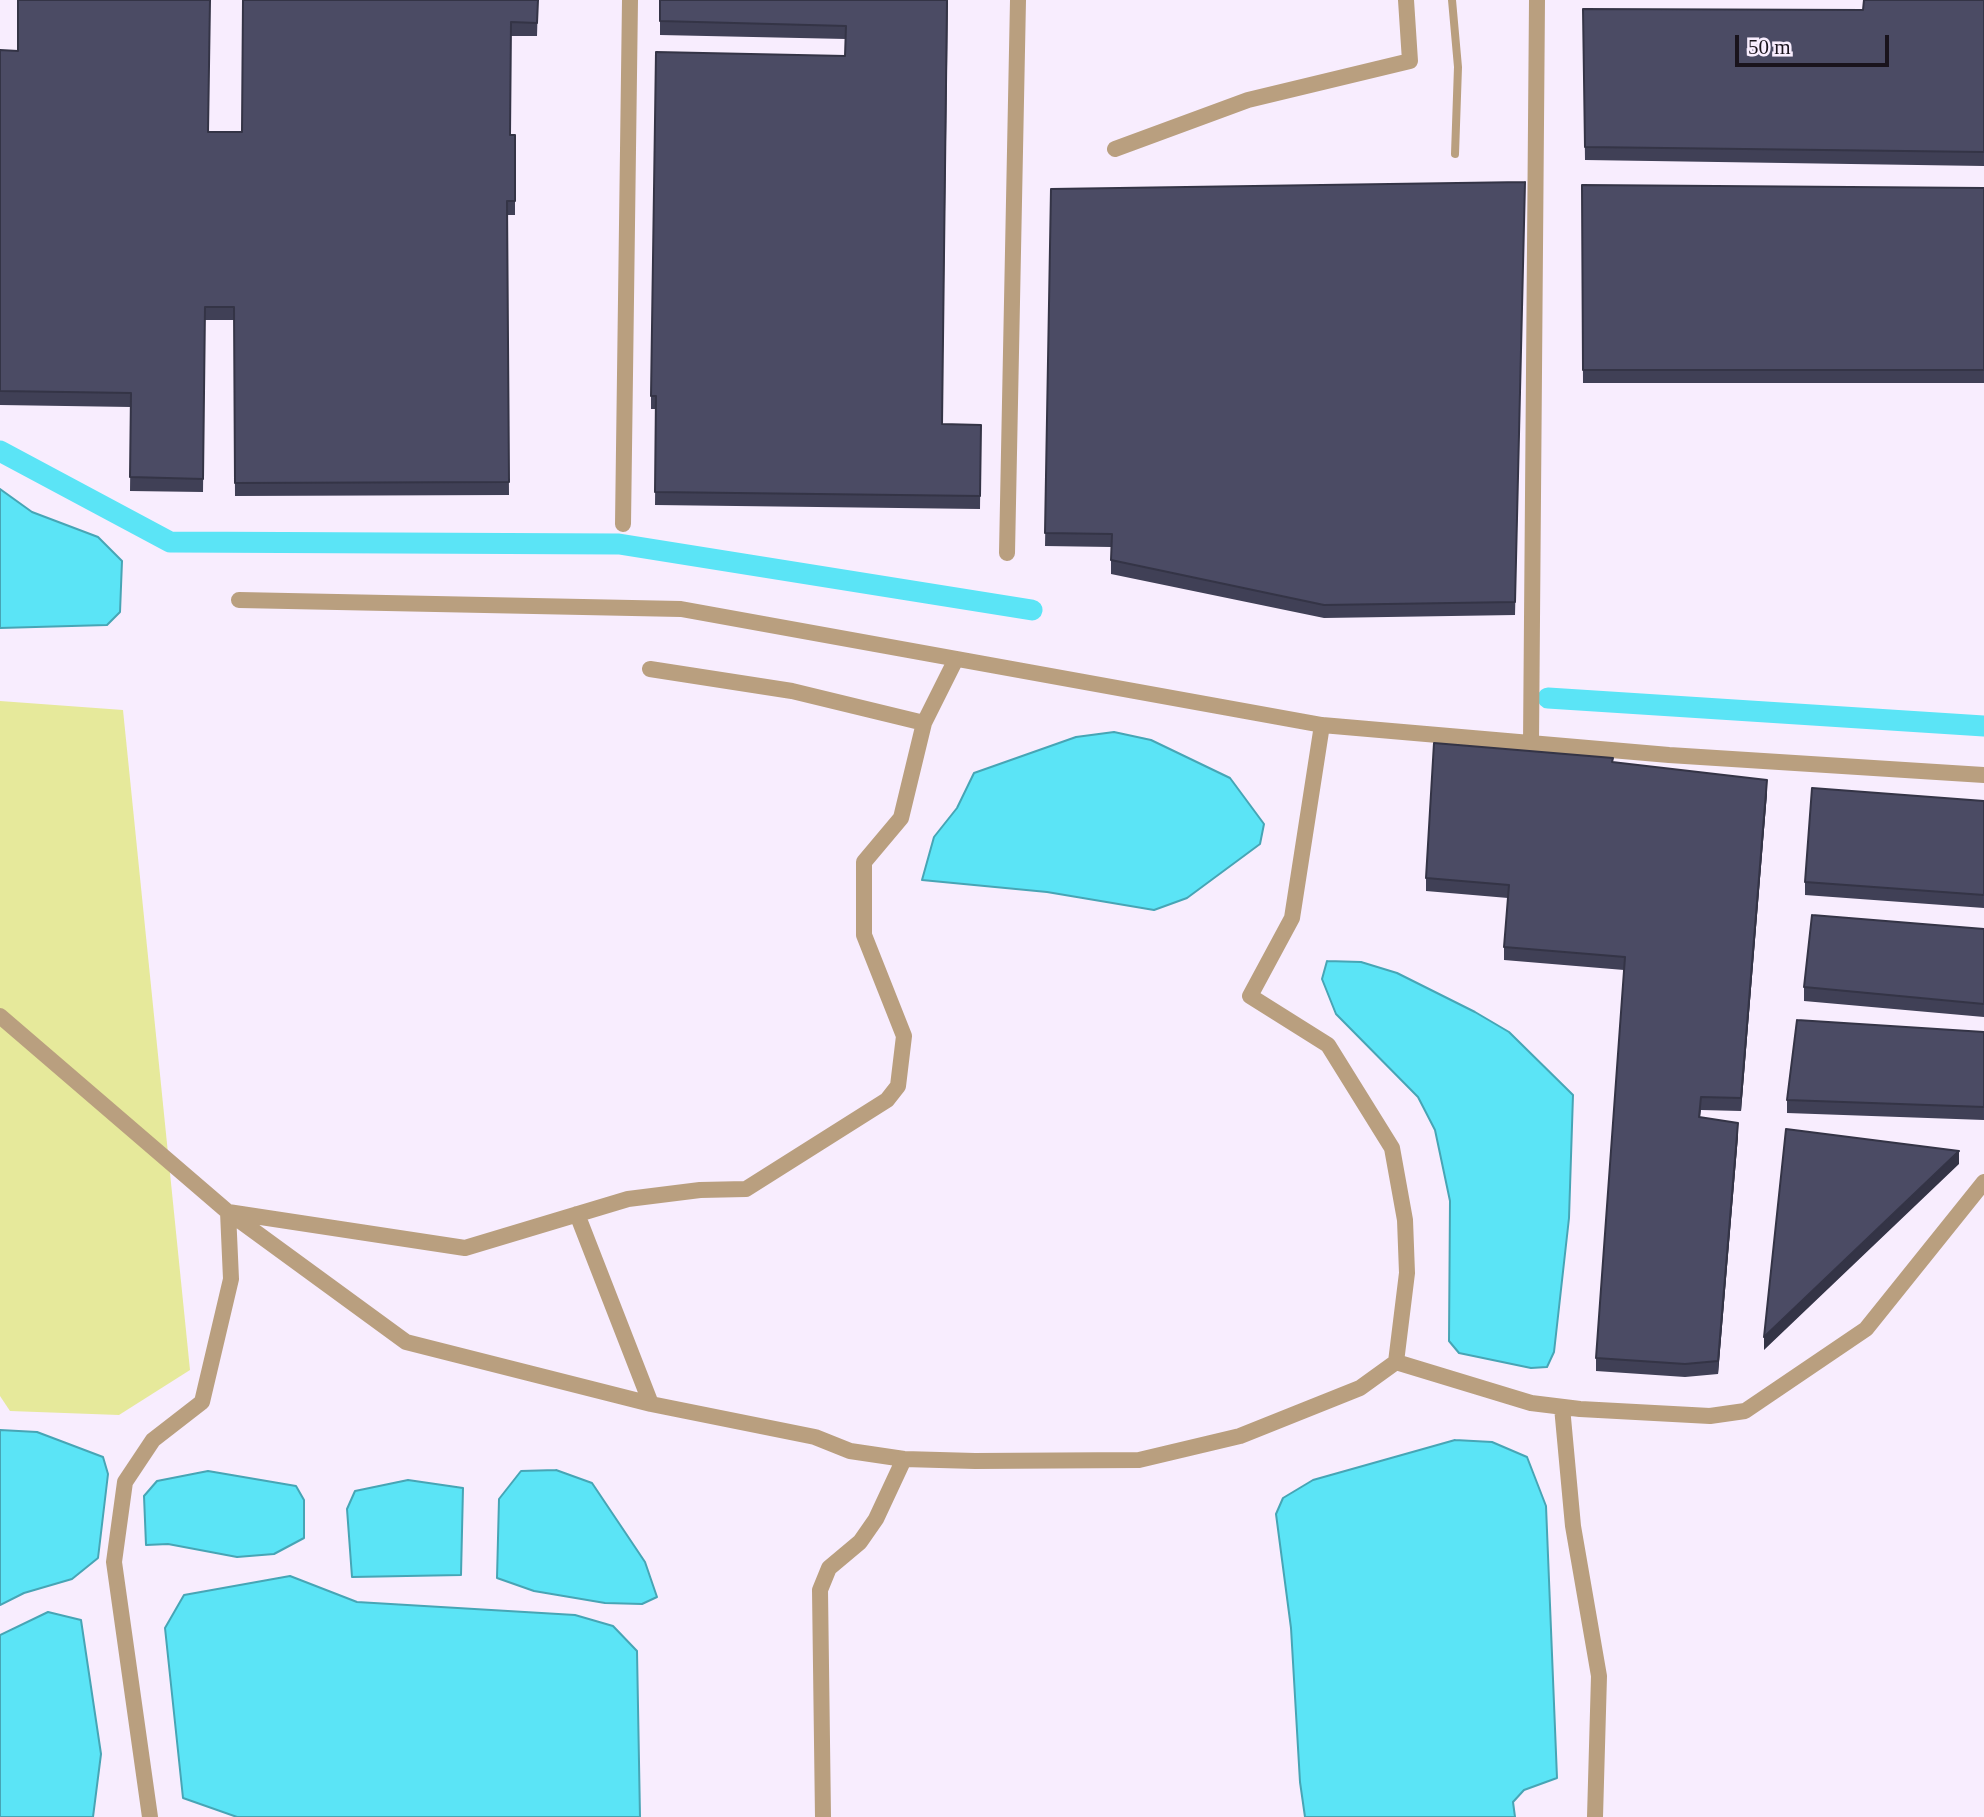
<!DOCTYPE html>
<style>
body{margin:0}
#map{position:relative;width:1984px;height:1817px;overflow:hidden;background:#f8edfe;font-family:Georgia,serif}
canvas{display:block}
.scale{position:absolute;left:1735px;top:35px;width:154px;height:32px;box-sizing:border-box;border:4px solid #19131c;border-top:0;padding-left:9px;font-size:21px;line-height:24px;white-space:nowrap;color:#19131c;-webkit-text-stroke:5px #f8edfe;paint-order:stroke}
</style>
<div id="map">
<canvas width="1984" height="1817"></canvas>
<div class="scale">50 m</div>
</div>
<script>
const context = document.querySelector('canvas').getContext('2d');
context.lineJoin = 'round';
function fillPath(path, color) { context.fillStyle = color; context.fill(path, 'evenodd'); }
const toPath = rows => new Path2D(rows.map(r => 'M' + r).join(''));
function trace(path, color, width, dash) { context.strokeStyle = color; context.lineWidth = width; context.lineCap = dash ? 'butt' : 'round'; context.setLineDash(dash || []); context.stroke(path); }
fillPath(toPath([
 [0,701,123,710,190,1370,119,1415,10,1411,0,1396]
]), '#e6e99b');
const water = toPath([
 [0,489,32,512,98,537,122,561,120,612,107,625,0,628,0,489],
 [1114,732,1151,740,1230,778,1264,824,1260,844,1187,898,1154,910,1047,892,922,880,934,837,957,808,974,773,1076,737,1114,732],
 [1327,961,1361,962,1397,973,1475,1012,1509,1032,1573,1095,1569,1218,1554,1352,1547,1367,1531,1368,1459,1353,1449,1341,1450,1201,1435,1130,1418,1097,1336,1014,1322,979,1327,961],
 [0,1430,37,1432,103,1457,108,1474,98,1558,72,1579,24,1593,0,1605,0,1430],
 [1455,1440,1492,1442,1527,1457,1546,1506,1557,1778,1524,1790,1513,1802,1515,1817,1305,1817,1300,1782,1291,1628,1276,1514,1283,1498,1313,1480,1455,1440],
 [556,1470,592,1483,645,1562,657,1597,642,1604,605,1603,534,1591,497,1578,499,1499,521,1471,556,1470],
 [208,1471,296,1486,304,1500,304,1538,274,1554,237,1557,168,1544,146,1545,144,1496,157,1481,208,1471],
 [408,1480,463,1488,461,1575,352,1577,347,1509,355,1491,408,1480],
 [290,1576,357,1602,575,1615,613,1626,637,1651,640,1817,237,1817,183,1798,165,1628,184,1595,290,1576],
 [48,1612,81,1620,101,1754,93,1817,0,1817,0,1635,48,1612]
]);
fillPath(water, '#5be4f6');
trace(water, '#47a5b5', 2);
trace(toPath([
 [0,451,170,542,619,544,1032,610],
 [1548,698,1984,726]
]), '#5be4f6', 21);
trace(toPath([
 [1452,0,1458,67,1455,154]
]), '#b99f7f', 8);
trace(toPath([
 [1115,149,1248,100,1410,61,1406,0],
 [623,524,630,0],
 [1007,553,1018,0],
 [239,600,681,609,1322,725,1669,755,1984,775],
 [650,669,792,691,924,723],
 [1531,743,1537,0],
 [0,1016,228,1212,406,1342,651,1404,815,1437,850,1451,904,1459,975,1461,1139,1460,1240,1436,1360,1388,1396,1362,1407,1273,1405,1220,1392,1148,1328,1045,1250,996,1292,918,1322,725],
 [577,1214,651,1404],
 [1396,1362,1531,1403,1580,1409,1710,1416,1745,1411,1866,1329,1984,1182],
 [1562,1407,1573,1526,1599,1676,1595,1817],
 [150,1817,114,1562,125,1482,153,1440,202,1402,231,1279,228,1212,465,1248,628,1199,700,1190,746,1189,887,1100,898,1086,904,1036,864,935,864,862,901,818,924,723,956,659],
 [823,1817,820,1590,829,1568,860,1542,876,1519,904,1459]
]), '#b99f7f', 16);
fillPath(toPath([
 [538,0,537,36,511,36,510,135,515,135,515,215,507,215,509,495,235,496,234,320,205,320,203,492,130,491,131,407,0,405,0,50,208,132,242,132],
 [660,0,948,0,942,424,981,425,980,509,655,505,656,409,651,409,651,396,845,56,846,39,660,35],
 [1984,0,1984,166,1585,160,1583,9,1863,10],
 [1525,182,1515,615,1324,618,1111,574,1111,547,1045,546,1051,189],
 [1582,185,1984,188,1984,383,1583,383],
 [1613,762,1767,793,1741,1111,1701,1110,1700,1118,1738,1136,1718,1374,1685,1377,1596,1371,1596,1358,1624,970,1504,960,1504,947,1508,898,1426,891,1426,878],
 [1984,801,1984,908,1805,895,1805,882],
 [1984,929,1984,1017,1804,1001,1804,987],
 [1984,1032,1984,1120,1787,1113,1787,1100]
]), '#404056');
fillPath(toPath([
 [1767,780,1767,793,1741,1111,1741,1098],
 [1738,1123,1738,1136,1718,1374,1718,1361],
 [1959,1151,1959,1164,1764,1350,1764,1337]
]), '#343446');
const building = toPath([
 [18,0,210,0,208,132,242,132,243,0,538,0,537,23,511,22,510,135,515,135,515,201,507,201,509,482,235,483,234,307,205,307,203,479,130,477,131,393,0,391,0,50,18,51,18,0],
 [660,0,947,0,942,424,981,425,980,496,655,492,656,396,651,396,656,52,845,56,846,26,660,21,660,0],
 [1864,0,1984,0,1984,152,1585,147,1583,9,1863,10,1864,0],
 [1525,182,1515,602,1324,605,1111,560,1112,534,1045,533,1051,189,1525,182],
 [1582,185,1984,188,1984,370,1583,370,1582,185],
 [1434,743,1613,758,1612,762,1767,780,1741,1098,1701,1097,1699,1117,1738,1123,1718,1361,1685,1364,1596,1358,1625,957,1504,947,1509,885,1426,878,1434,743],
 [1812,788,1984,801,1984,895,1805,882,1812,788],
 [1812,915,1984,929,1984,1004,1804,987,1812,915],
 [1797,1020,1984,1032,1984,1107,1787,1100,1797,1020],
 [1786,1129,1959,1151,1764,1337,1786,1129]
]);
fillPath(building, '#4b4b64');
trace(building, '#343446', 2);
</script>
